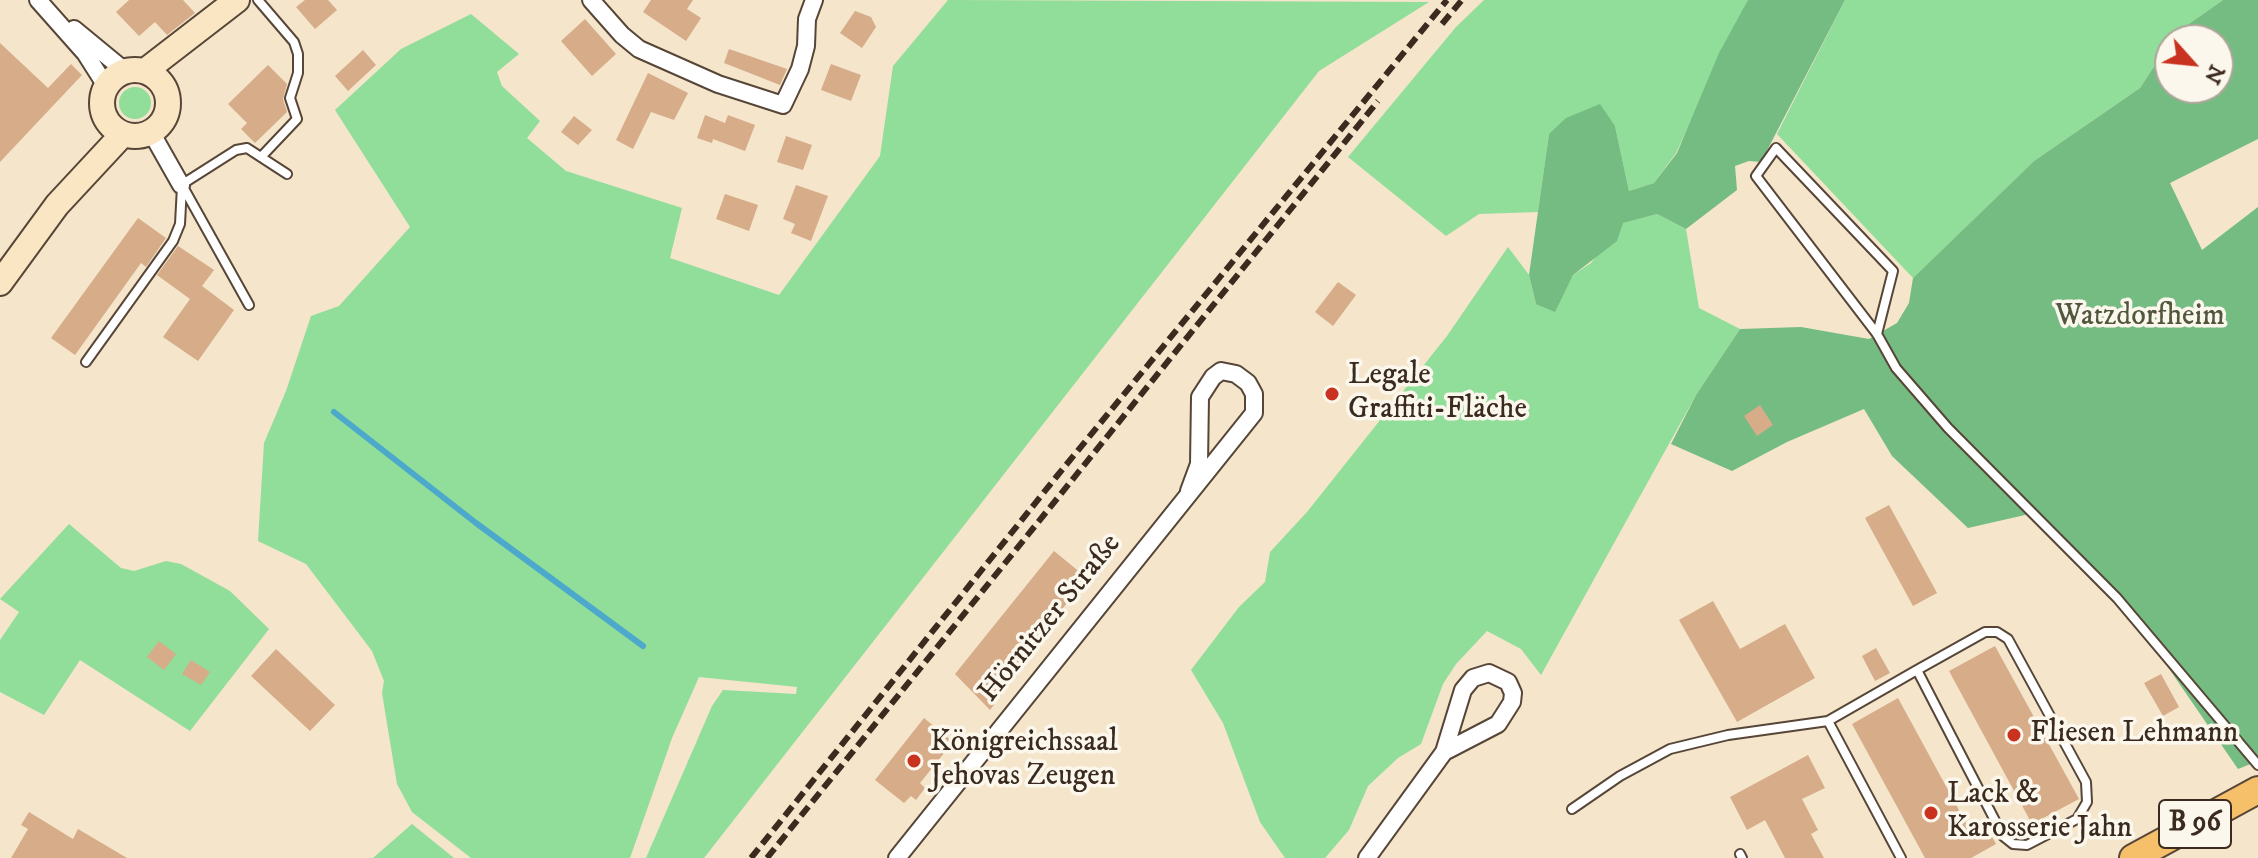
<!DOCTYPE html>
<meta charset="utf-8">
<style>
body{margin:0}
#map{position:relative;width:2258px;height:858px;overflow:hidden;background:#f4e5cb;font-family:"IM FELL DW Pica",serif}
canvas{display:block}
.north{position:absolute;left:2154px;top:24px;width:80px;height:80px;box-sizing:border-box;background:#fbf7ec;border:2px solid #aea59a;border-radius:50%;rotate:117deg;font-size:22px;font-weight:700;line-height:32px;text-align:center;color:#3b2a1e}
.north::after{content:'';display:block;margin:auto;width:28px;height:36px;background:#c8321e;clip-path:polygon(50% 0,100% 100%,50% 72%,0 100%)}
</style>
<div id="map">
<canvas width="2258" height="858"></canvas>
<div class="north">N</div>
</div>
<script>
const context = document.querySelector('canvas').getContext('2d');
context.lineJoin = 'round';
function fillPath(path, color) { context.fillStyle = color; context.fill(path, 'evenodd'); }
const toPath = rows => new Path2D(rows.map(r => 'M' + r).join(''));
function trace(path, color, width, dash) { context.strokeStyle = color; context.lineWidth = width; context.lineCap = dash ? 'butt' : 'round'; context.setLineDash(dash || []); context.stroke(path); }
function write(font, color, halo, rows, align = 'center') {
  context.font = font + ' "IM FELL DW Pica",serif'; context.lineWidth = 7; context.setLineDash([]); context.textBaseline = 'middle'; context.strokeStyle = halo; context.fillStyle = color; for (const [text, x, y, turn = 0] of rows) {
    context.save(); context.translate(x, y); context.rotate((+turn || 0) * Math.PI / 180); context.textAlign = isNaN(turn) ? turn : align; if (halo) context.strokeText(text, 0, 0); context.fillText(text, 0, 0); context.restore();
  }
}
fillPath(toPath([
 [948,0,1429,2,1319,71,704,858,646,858,712,706,723,690,796,694,797,687,699,677,672,738,630,858,471,858,412,812,397,784,382,693,384,681,372,651,306,564,258,541,264,443,286,391,311,316,339,306,410,227,335,110,401,49,471,14,519,54,497,72,502,86,540,121,527,138,566,171,682,208,670,258,779,295,880,156,893,66],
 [1484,0,1748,0,1676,153,1654,183,1629,191,1615,126,1549,134,1538,212,1479,214,1446,236,1348,157,1456,27],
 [1845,0,2223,0,2176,33,2140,88,2034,161,1913,278,1777,134],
 '119 103a16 16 0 1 1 32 0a16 16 0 1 1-32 0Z',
 [1657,214,1686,229,1699,308,1740,329,1696,395,1541,675,1521,649,1487,631,1456,664,1443,684,1421,744,1398,758,1368,786,1349,830,1325,858,1285,858,1260,822,1223,723,1191,670,1239,607,1265,582,1270,552,1307,512,1447,336,1508,247,1529,275,1536,304,1558,299,1573,275,1591,263,1622,223],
 [69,524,121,568,134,571,166,561,181,564,230,591,269,629,190,731,80,660,44,715,0,692,0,640,19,612,0,599],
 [412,824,454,858,373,858]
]), '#91dd9a');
fillPath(toPath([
 [1748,0,1845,0,1761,162,1749,161,1735,166,1737,190,1686,229,1657,214,1623,223,1617,241,1573,275,1555,312,1536,304,1529,275,1549,134,1566,118,1600,104,1615,126,1629,191,1654,183,1677,153,1719,53],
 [2223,0,2258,0,2258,139,2170,183,2202,250,2258,207,2258,761,2238,769,2119,596,2038,512,1968,528,1892,456,1864,409,1787,442,1732,471,1671,444,1696,395,1740,329,1801,327,1869,339,1897,323,1909,303,1913,278,2034,161,2140,88,2170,42,2170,88,2218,88,2218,40,2171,40,2176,33]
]), '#74bc82');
trace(toPath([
 [334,412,476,523,643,646]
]), '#4ca9cb', 6);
fillPath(toPath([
 [129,0,183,0,195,13,167,35,155,22,139,36,116,12],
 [305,0,328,0,337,10,315,29,296,7],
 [651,0,693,0,687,9,701,18,686,41,643,12],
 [855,11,871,17,876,27,862,48,840,33],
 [585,19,616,54,592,76,561,41],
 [0,43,48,88,71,64,82,75,0,162],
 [729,49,787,69,780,85,724,63],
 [363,50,376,65,348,91,335,76],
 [831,64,861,75,851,101,821,90],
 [268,65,287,84,283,99,287,112,255,143,241,129,247,123,228,104],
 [648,73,688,93,674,120,651,112,633,149,616,140],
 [705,115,725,123,728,115,755,125,745,151,713,139,712,143,697,138],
 [574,116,592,130,578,145,561,132],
 [786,136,812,145,803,170,777,162],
 [796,185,828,196,811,241,791,233,795,224,783,219],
 [725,194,758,205,749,231,716,219],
 [138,218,166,238,146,267,141,263,75,355,51,338],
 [178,246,214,270,202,286,234,310,198,361,163,337,190,299,157,275],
 [1338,282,1356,295,1333,326,1315,312],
 [1760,405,1773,425,1757,436,1744,416],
 [1889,505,1937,593,1913,606,1865,518],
 [1054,551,1087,578,1003,683,1003,693,990,710,955,674],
 [1713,601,1740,649,1785,624,1815,678,1737,722,1679,620],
 [159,641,176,654,164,670,147,657],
 [1995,646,2079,799,2032,824,1949,671],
 [1876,648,1890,673,1875,681,1862,656],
 [276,649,335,705,310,731,251,676],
 [191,660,210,672,201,685,182,674],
 [2161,674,2179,707,2163,716,2144,683],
 [1898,698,1972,834,1986,826,1996,844,1971,858,1925,858,1852,724],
 [924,718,953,742,920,783,925,788,916,800,911,796,904,803,875,780],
 [1808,755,1825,788,1802,799,1818,830,1811,834,1824,858,1785,858,1765,820,1747,830,1730,797],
 [29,812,73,839,78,829,127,858,11,858,28,829,21,825]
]), '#d6ac89');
const service = toPath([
 [258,0,294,42,298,54,298,73,290,98,297,119,261,157],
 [181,185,236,150,247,148,287,174],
 [182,185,249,305],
 [1877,334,1893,271,1776,148,1756,176,1877,334,1896,368,1948,428,2117,598,2258,765],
 [86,362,173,241,180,224,182,186],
 [1572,809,1620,776,1670,749,1728,735,1828,721],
 [1740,854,1742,858],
 [1901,858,1828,721,1917,670,1985,632,1997,632,2008,639,2086,782,2087,802,2077,819,2027,845,2013,844,2003,836,1917,670]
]);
const minor = toPath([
 [38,0,85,53,106,86],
 [591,0,622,35,639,49,718,84,783,105,800,69,806,46,807,19,814,0],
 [74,29,125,71],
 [151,132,181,185],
 [897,858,1254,413,1254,394,1248,383,1236,374,1221,371,1213,377,1200,397,1199,464,1189,491],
 [1367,858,1444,752,1463,690,1473,678,1489,673,1508,682,1513,693,1512,702,1498,724,1444,752]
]);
const secondary = toPath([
 '102 103a33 33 0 1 1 66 0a33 33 0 1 1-66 0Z',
 [145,71,237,0],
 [0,283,57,205,123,134]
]);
const primary = toPath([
 [2133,858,2258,790]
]);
trace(service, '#574638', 12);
trace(minor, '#574638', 20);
trace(secondary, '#574638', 28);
trace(primary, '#574638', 30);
trace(service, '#fff', 8);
trace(minor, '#fff', 16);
trace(secondary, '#fbe6c4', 24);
trace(primary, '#f6c06b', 26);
trace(toPath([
 [1442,24,1462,0],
 [751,858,1057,476,1447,0],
 [767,858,1378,101]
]), '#3b2a1e', 6, [12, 6]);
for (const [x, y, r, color] of [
 [1332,394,8,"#c8321e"],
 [2014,735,8,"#c8321e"],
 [914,761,8,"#c8321e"],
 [1931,813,8,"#c8321e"]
]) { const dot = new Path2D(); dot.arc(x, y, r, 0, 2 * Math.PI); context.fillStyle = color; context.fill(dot); trace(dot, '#fbf7ec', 3); }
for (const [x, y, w] of [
 [2195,824,72]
]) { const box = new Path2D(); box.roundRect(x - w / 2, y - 24, w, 48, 6); context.fillStyle = '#fbf7ec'; context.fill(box); trace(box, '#3b2a1e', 2); }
write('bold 28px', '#3b2a1e', null, [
 ["B 96",2195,824]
]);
write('30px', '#50573d', '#fbf7ec', [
 ["Watzdorfheim",2140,318]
]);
write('30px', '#3b2a1e', '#fbf7ec', [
 ["Legale",1348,377],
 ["Graffiti-Fläche",1348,411],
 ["Fliesen Lehmann",2030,735],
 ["Königreichssaal",930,744],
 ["Jehovas Zeugen",930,778],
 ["Lack &",1947,796],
 ["Karosserie Jahn",1947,830]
], 'left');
write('30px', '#3b2a1e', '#fbf7ec', [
 ["Hörnitzer Straße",1051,619,-51]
]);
</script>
